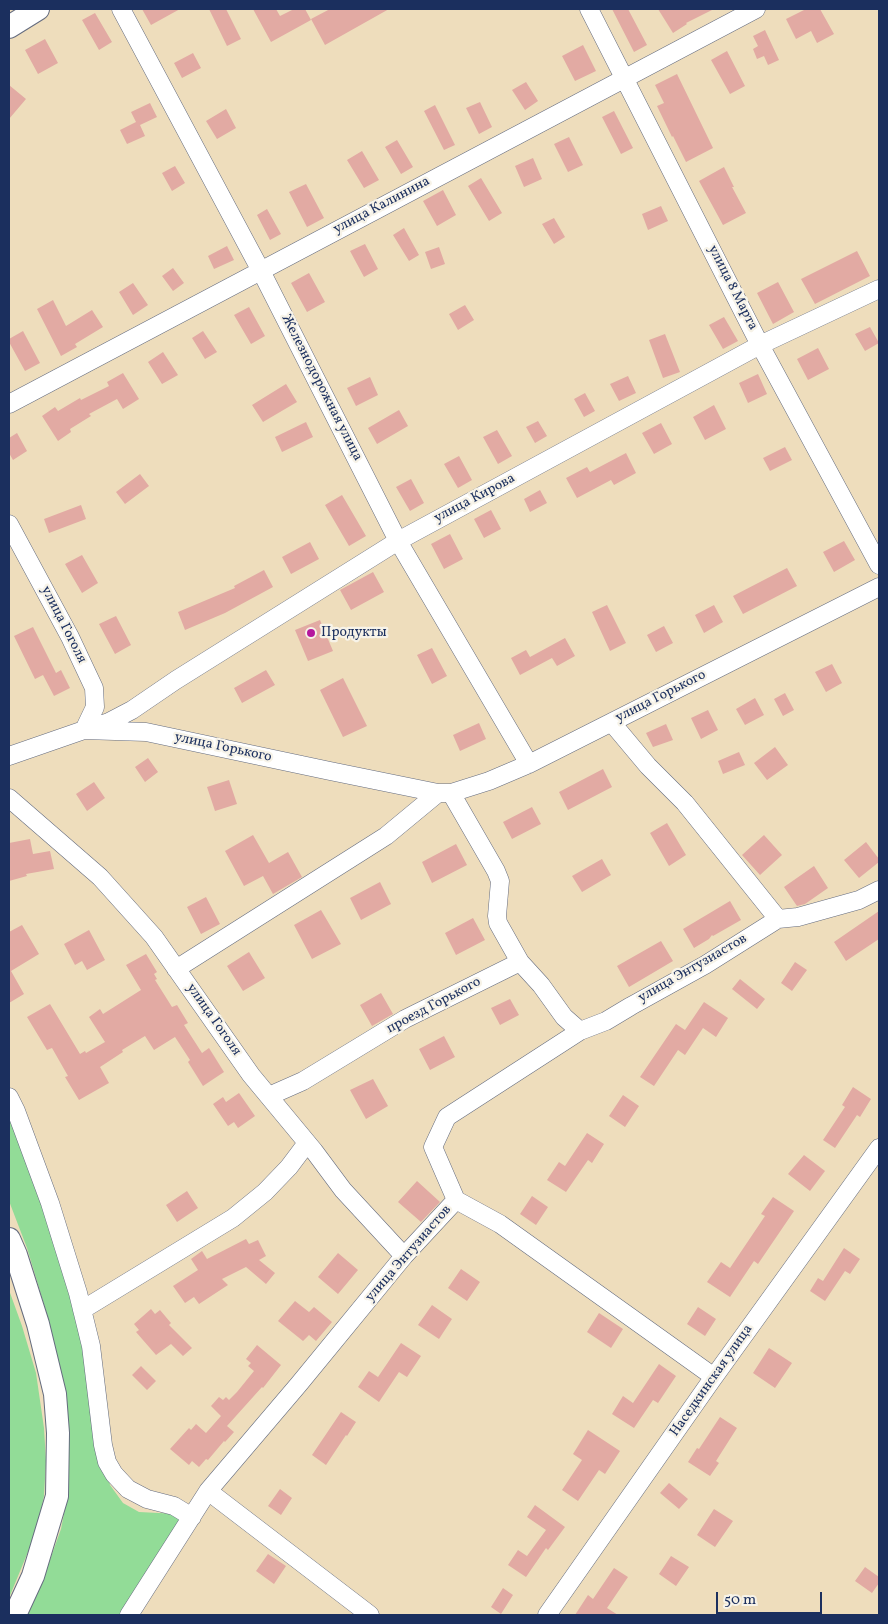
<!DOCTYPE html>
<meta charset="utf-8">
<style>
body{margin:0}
#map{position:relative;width:888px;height:1624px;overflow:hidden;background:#eeddbc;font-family:Vollkorn,serif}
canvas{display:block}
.frame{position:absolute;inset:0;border:10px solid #1b2f5e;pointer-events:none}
.scale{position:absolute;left:716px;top:1592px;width:106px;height:22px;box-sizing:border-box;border:2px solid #1b2f5e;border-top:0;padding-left:6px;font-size:15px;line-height:18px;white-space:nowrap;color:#1b2f5e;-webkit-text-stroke:4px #f7f3e8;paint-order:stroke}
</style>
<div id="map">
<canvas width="888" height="1624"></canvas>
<div class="frame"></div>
<div class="scale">50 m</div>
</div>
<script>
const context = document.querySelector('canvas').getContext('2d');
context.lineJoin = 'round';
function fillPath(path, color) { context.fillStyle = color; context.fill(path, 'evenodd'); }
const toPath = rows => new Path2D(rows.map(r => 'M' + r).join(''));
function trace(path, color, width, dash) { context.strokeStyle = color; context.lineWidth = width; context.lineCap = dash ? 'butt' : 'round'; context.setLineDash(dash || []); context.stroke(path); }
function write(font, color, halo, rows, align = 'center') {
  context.font = font + ' Vollkorn,serif'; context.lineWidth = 4.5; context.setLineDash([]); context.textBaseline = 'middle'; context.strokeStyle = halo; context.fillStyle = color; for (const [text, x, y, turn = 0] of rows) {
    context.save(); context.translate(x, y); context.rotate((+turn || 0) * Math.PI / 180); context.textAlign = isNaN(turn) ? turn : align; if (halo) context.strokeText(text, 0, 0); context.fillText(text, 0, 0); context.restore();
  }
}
fillPath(toPath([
 [9,1115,13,1117,90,1345,104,1456,110,1485,123,1503,139,1512,198,1515,129,1615,26,1615,43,1579,61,1529,67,1498,69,1471,68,1433,62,1390,49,1321,27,1248,9,1201],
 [9,1290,22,1326,36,1373,44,1428,46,1461,44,1496,37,1530,9,1598]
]), '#92dc97');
fillPath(toPath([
 [142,9,180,9,151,25],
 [209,9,226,9,241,39,227,46],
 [253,9,276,9,280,16,294,9,305,9,311,20,271,42],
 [330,9,389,9,325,45,311,19],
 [612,9,628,9,647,45,634,52],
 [658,9,714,9,686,23,687,24,673,33],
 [806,9,820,9,834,34,817,43,811,31,796,39,786,19],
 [95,13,112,42,99,50,82,20],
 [765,30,779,60,768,65,764,56,757,59,753,49,758,46,753,36],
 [45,39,58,63,38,74,25,50],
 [583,45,596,71,575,81,562,56],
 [727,51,745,86,730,94,711,60],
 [193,53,201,68,182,78,174,63],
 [677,74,713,148,686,162,673,136,672,137,657,106,664,103,655,85],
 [526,82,538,101,525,110,512,90],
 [9,85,26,99,9,119],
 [480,102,492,127,479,134,466,108],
 [150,103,157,117,140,125,145,136,127,144,120,130,136,122,131,112],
 [435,105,455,145,444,150,424,111],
 [226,109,236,128,217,139,206,121],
 [614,111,633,148,621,154,602,117],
 [569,137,583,165,568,172,554,144],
 [397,140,413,167,401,174,385,147],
 [362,151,379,180,364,188,347,160],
 [533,158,542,179,524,187,515,166],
 [175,166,185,183,172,191,162,173],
 [724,167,734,187,732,187,746,213,723,225,699,181],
 [481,178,502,213,489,221,468,186],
 [306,184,324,218,307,227,289,192],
 [443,190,456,215,437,226,423,201],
 [661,206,668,221,648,230,642,214],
 [267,209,281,234,270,240,257,215],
 [554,218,565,237,554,244,542,224],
 [404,228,419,255,409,261,393,235],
 [365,244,378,269,364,277,350,251],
 [227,246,234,260,214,269,208,256],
 [439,247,445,264,431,269,425,252],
 [857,251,870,276,815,304,801,279],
 [173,268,184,283,173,291,162,276],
 [309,273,325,302,307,312,291,283],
 [778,282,794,312,773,324,757,293],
 [133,283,148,305,133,315,119,292],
 [53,300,66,326,92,310,103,327,75,344,77,347,61,356,37,309],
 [465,305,474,320,458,330,449,314],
 [249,307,265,336,251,344,234,315],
 [724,317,738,341,723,349,709,325],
 [870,327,879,343,865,351,855,334],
 [23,331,40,363,25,371,9,342,9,339],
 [203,331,217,352,205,359,192,338],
 [665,334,680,372,663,378,649,340],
 [818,348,829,369,808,380,797,359],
 [163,352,178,375,162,384,148,362],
 [123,373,139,399,123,409,117,399,89,414,91,416,70,429,71,432,58,441,42,416,55,407,58,411,80,398,81,400,109,386,107,382],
 [758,374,767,394,748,403,739,383],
 [628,376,636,393,619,401,610,384],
 [370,377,378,395,356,406,347,388],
 [286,384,297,402,263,422,252,405],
 [585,393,595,411,584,417,574,399],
 [714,405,726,429,705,440,693,417],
 [399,410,408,426,377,444,368,428],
 [538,421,547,436,535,443,526,427],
 [306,422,313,437,282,452,275,437],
 [661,423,672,444,654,454,642,433],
 [497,430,512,456,498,464,483,437],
 [17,433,27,451,13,460,9,453,9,438],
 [785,447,792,460,770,471,763,458],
 [626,453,636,473,614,485,611,480,577,498,566,478,587,467,590,472],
 [459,456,472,480,458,488,444,464],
 [140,474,149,486,125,504,116,492],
 [411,479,424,503,410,511,396,487],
 [540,490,547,503,530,512,524,499],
 [342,495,366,536,349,546,325,505],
 [81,505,86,519,49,533,44,519],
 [491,510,501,529,484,538,474,519],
 [450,534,463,559,444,569,431,544],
 [844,541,855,560,834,572,823,552],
 [310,542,319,559,291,574,282,557],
 [82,555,98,583,82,593,65,564],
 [787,568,797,586,743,614,733,596],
 [264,570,273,587,225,613,185,630,178,612,235,588,234,586],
 [373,572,384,592,351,610,340,590],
 [607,605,626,643,610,651,592,612],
 [714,605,723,622,704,633,695,615],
 [116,616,131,645,115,654,99,624],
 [320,620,333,651,308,661,295,630],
 [664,626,673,643,656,652,647,635],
 [33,627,56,673,61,670,70,688,54,696,43,675,35,679,14,636],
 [565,638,575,656,557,666,552,658,520,675,511,658,526,650,530,657],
 [432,648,447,676,432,684,417,655],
 [832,664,842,683,826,692,815,672],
 [266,670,275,685,242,703,234,688],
 [343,678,367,726,343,737,320,690],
 [785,693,794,710,783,716,774,699],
 [755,698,764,715,745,725,736,709],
 [708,710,718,730,701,739,691,718],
 [479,723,486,739,460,751,453,735],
 [666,724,673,740,653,747,646,733],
 [775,747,788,765,767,780,754,763],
 [739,752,745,765,723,774,718,761],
 [148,758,158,772,145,782,135,767],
 [603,769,612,787,568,810,559,792],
 [229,780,237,804,215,811,207,787],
 [94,782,105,798,87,811,76,794],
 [532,807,541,824,512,839,503,822],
 [667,823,686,855,669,866,650,833],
 [253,835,269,863,288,852,302,877,273,894,263,876,244,886,225,851],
 [764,835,782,855,760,875,742,855],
 [30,839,33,854,50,851,54,869,26,874,27,876,9,881,9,843],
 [866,842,879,859,879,862,859,878,844,860],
 [456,844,467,865,432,883,422,862],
 [602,859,611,875,582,892,572,876],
 [814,866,828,888,805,904,797,906,784,887],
 [380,882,391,904,361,920,350,898],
 [206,897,220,924,201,934,187,907],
 [730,901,741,920,713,936,712,935,709,939,694,948,683,929],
 [321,910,341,944,312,959,294,925],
 [879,911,879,939,846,961,834,942],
 [473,918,485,940,456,955,445,933],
 [22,925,39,954,11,971,24,994,9,1003,9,932],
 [89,930,105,960,87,970,82,961,75,965,64,944],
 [661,941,673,961,629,987,617,966],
 [249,952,265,978,243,991,227,966],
 [146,954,157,972,154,974,157,979,155,980,172,1007,177,1005,188,1023,184,1025,202,1053,209,1048,224,1072,203,1086,188,1062,190,1060,175,1037,154,1050,145,1036,122,1050,123,1052,100,1067,109,1083,79,1100,65,1077,68,1076,52,1048,47,1050,27,1017,50,1004,80,1054,85,1051,86,1053,105,1042,89,1017,100,1009,103,1014,141,990,126,965],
 [795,962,807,970,792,991,781,983],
 [740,979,765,999,757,1009,732,989],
 [381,993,393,1014,372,1026,360,1005],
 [510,999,519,1015,500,1025,491,1008],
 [704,1002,728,1018,716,1037,703,1028,685,1055,678,1050,654,1086,640,1077,676,1024,685,1030],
 [444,1036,455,1057,430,1070,419,1049],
 [373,1079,388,1106,366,1119,350,1090],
 [853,1087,871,1099,860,1117,857,1115,835,1148,823,1140,845,1107,842,1105],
 [239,1093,255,1116,238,1128,234,1122,228,1126,213,1104,223,1097,226,1102],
 [623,1095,639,1106,625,1127,609,1116],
 [587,1133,604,1144,592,1163,588,1160,566,1192,547,1180,559,1162,565,1166],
 [804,1155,825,1171,810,1191,788,1174],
 [417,1181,440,1202,421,1222,398,1202],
 [187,1191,198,1208,177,1222,166,1205],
 [532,1196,548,1207,536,1225,520,1214],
 [773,1197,794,1211,758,1264,754,1261,730,1297,707,1282,721,1262,730,1268,765,1216,761,1214],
 [246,1239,249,1244,258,1240,266,1256,259,1260,275,1273,266,1284,246,1267,222,1279,228,1285,199,1304,194,1297,185,1303,173,1286,198,1270,191,1259,202,1251,207,1259],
 [844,1248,860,1259,850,1274,845,1271,825,1301,810,1291,818,1278,823,1281],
 [338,1253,358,1270,338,1294,318,1277],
 [461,1269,480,1282,467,1301,448,1288],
 [295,1301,309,1312,314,1307,332,1322,316,1341,309,1335,303,1341,278,1321],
 [432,1305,452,1319,439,1339,418,1325],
 [698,1307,716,1319,705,1336,687,1324],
 [151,1309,155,1314,160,1310,171,1323,169,1325,192,1348,183,1356,171,1344,156,1355,136,1332,139,1330,134,1324],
 [599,1313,623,1329,611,1348,587,1332],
 [401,1343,421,1356,407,1377,399,1372,379,1402,358,1387,369,1371,378,1377],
 [257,1345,281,1365,263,1388,262,1387,227,1426,234,1432,225,1442,224,1441,208,1460,206,1459,199,1467,192,1461,189,1465,170,1449,189,1428,191,1430,196,1424,206,1433,221,1416,211,1406,219,1397,223,1400,226,1397,229,1400,237,1392,254,1371,248,1366,251,1363,246,1359],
 [769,1348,792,1363,775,1388,753,1373],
 [659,1364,676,1376,658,1403,653,1400,634,1428,612,1414,623,1396,633,1403],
 [141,1366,156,1381,147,1390,132,1375],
 [341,1412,356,1422,347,1436,346,1435,326,1465,312,1455],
 [720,1417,737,1428,716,1461,719,1463,710,1476,688,1462,697,1448,699,1449],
 [588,1430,620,1451,605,1474,599,1470,578,1501,562,1490,582,1460,573,1454],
 [669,1483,688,1499,679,1509,660,1493],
 [280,1489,292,1498,281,1515,268,1506],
 [535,1505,565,1527,548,1550,546,1548,526,1577,508,1565,518,1550,527,1556,546,1530,527,1517],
 [714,1509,733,1521,715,1547,697,1535],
 [268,1554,286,1566,274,1584,256,1571],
 [671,1556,689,1567,676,1586,659,1574],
 [865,1567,879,1577,879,1583,872,1593,855,1581],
 [614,1568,628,1577,607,1608,618,1615,575,1615,588,1595,593,1599],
 [503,1588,513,1595,501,1614,491,1607]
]), '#e2aaa3');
const minor = toPath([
 [121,9,261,271,398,541,529,764],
 [589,9,760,345,879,565],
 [9,404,756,9],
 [9,524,70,637,94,688,95,707,84,730],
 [612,723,648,766,685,803,778,919],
 [94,727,109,722,132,710,176,680,398,541,760,345,879,289],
 [9,756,84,730,146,732,330,771,438,793,451,793,489,781,529,764,879,587],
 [451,793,496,871,500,881,497,916,498,923,520,962],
 [9,798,100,877,154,937,251,1075,314,1151,343,1190,404,1256],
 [176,969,386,836,438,793],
 [269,1096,303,1081,405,1019,520,962,541,985,564,1017,580,1031],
 [9,1097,16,1111,50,1203,78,1293,91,1346,103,1445,107,1462,114,1474,128,1489,147,1499,174,1506,192,1517],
 [456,1200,500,1224,714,1377],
 [82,1310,233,1218,265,1192,289,1167,307,1143],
 [208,1491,370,1615],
 [129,1615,208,1491,299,1384,404,1256,456,1200,433,1147,447,1117,580,1031,606,1021,631,1006,705,965,778,919,798,917,859,900,879,890],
 [547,1615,711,1381,879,1148]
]);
const major = toPath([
 [9,27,38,9],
 [9,1239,16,1255,38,1324,55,1394,58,1433,57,1496,33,1576,15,1615]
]);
trace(minor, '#656c7f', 19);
trace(major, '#656c7f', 24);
trace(minor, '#fff', 18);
trace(major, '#fff', 22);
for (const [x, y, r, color] of [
 [311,633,5,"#b5179e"]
]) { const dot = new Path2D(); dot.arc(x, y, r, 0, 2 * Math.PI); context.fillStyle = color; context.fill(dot); trace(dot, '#f7f3e8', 2); }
write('14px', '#1b2f5e', '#f7f3e8', [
 ["улица Калинина",382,206,-28],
 ["улица 8 Марта",732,288,63],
 ["Железнодорожная улица",321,388,63],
 ["улица Кирова",475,499,-28],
 ["улица Гоголя",63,625,63],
 ["улица Горького",661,697,-27],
 ["улица Горького",223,748,12],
 ["улица Энтузиастов",693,969,-30],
 ["проезд Горького",434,1006,-28],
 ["улица Гоголя",213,1020,55],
 ["улица Энтузиастов",409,1254,-49],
 ["Наседкинская улица",712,1381,-55]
]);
write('14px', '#1b2f5e', '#f7f3e8', [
 ["Продукты",321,633]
], 'left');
</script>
